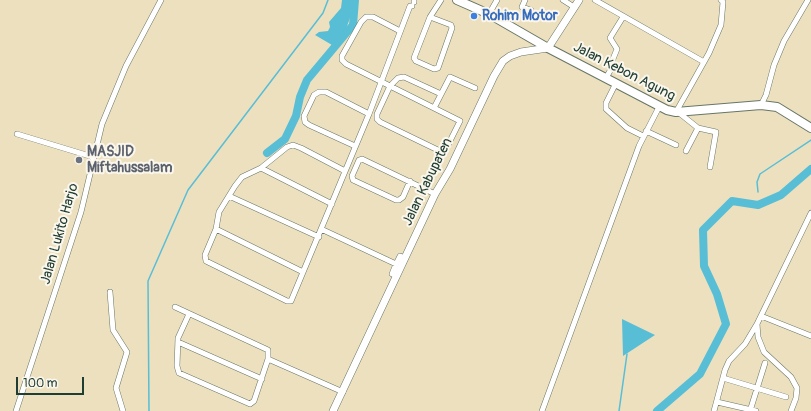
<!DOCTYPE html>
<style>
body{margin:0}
#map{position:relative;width:811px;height:411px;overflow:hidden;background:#ede0bf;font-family:Pangolin,sans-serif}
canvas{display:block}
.scale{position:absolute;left:16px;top:377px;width:68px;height:18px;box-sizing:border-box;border:2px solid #1f3d34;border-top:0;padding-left:5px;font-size:12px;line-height:14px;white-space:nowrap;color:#1f3d34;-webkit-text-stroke:3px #fbf7ec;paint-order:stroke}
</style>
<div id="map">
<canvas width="811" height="411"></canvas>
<div class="scale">100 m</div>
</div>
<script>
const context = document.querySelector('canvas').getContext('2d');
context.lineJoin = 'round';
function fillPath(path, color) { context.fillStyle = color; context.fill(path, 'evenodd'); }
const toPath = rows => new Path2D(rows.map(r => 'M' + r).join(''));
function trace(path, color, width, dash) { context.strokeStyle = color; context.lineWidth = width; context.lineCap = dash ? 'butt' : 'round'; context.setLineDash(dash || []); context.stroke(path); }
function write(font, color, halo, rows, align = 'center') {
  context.font = font + ' Pangolin,sans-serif'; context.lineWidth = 4; context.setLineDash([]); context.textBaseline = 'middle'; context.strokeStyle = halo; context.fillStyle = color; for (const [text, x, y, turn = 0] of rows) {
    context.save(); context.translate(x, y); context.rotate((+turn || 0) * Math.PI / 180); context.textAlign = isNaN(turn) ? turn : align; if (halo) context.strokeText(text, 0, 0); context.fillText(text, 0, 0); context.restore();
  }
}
fillPath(toPath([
 [342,0,352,0,350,18,345,32,332,45,315,35,319,32,328,31,330,27,329,22,341,8],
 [622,319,655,335,623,356]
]), '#58bed6');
trace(toPath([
 [758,192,757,182,760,174,811,140],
 [149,411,148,281,188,190,323,13,328,0],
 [619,411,627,354]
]), '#58bed6', 1.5);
trace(toPath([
 [267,153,285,139,296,116,300,97,307,80,353,25,355,0],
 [657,411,700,374,726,324,717,294,704,266,703,230,732,201,758,205,781,195,811,169]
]), '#58bed6', 8);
const minor = toPath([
 [525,0,522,7,531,10],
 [563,0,574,7],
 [595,0,704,62],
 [414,2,414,1],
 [489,14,497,0],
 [430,17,451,25,452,28,438,68,434,69,416,61,414,58,430,17,441,0],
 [400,31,373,17,366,17,361,22,342,56,342,60,346,64,390,86,398,78,404,77,441,94],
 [606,78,611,69,611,64,617,49,610,38,623,17],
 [616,83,606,103,606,109,627,128,643,136],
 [390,86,460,121,444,153,380,122,377,119,377,114,390,86],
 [761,105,766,95,774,65,784,41,808,0],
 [435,106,450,77,475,88],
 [676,112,709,53,721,25,723,2,721,0],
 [678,112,698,128,716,132,710,167],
 [646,131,676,145],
 [17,134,93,157],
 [355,146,309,125,305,122,304,116,314,95,319,92,326,92,369,114],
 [686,151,698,128],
 [261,168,332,204],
 [345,171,301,148,293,145,287,147,261,168,242,177,235,186,219,212,216,229,205,255,206,261,287,301,291,301,369,114,410,6,412,6],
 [410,181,403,197,399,200,396,200,353,180,352,176,359,160,362,159,435,194],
 [229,196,319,237],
 [216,229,303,272],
 [321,229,396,264,400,256,405,258],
 [396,264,392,274,397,276],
 [110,292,113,330,127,352,116,388,123,411],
 [175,307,268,350,268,359,343,392],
 [189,314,178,338,177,366,179,373,250,404,254,401,268,359],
 [761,316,811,336],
 [178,342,262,379],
 [723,378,786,397],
 [717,402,756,411],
 [16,411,81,212,102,124,126,66,161,0],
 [542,411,639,146,659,107],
 [714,411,725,370,729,361,745,344,757,324],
 [750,411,765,363],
 [791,411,796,398,797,388,791,377,764,352,758,337,757,324,811,213]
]);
const secondary = toPath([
 [333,411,435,194,450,169,494,76,503,61,510,56,521,52,548,48,579,0]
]);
const primary = toPath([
 [457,0,489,14,548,48,667,110,676,112,761,105,777,107,811,128]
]);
trace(minor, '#677665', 6);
trace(secondary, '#677665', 8);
trace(primary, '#677665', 10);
trace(minor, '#fff', 5);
trace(secondary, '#fff', 7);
trace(primary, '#fff', 8);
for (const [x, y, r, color] of [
 [474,16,4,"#3f7fe0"],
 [79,160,4,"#6b7280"]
]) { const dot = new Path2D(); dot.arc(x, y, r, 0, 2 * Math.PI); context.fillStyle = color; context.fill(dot); trace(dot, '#fbf7ec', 1.5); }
write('bold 14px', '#366cbe', '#fbf7ec', [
 ["Rohim Motor",482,16]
], 'left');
write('14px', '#1f3d34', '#fbf7ec', [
 ["Jalan Kebon Agung",624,72,27],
 ["Jalan Kabupaten",428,182,-64],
 ["Jalan Lukito Harjo",60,234,-74]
]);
write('bold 14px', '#5b616d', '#fbf7ec', [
 ["MASJID",87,152],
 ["Miftahussalam",87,168]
], 'left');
</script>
